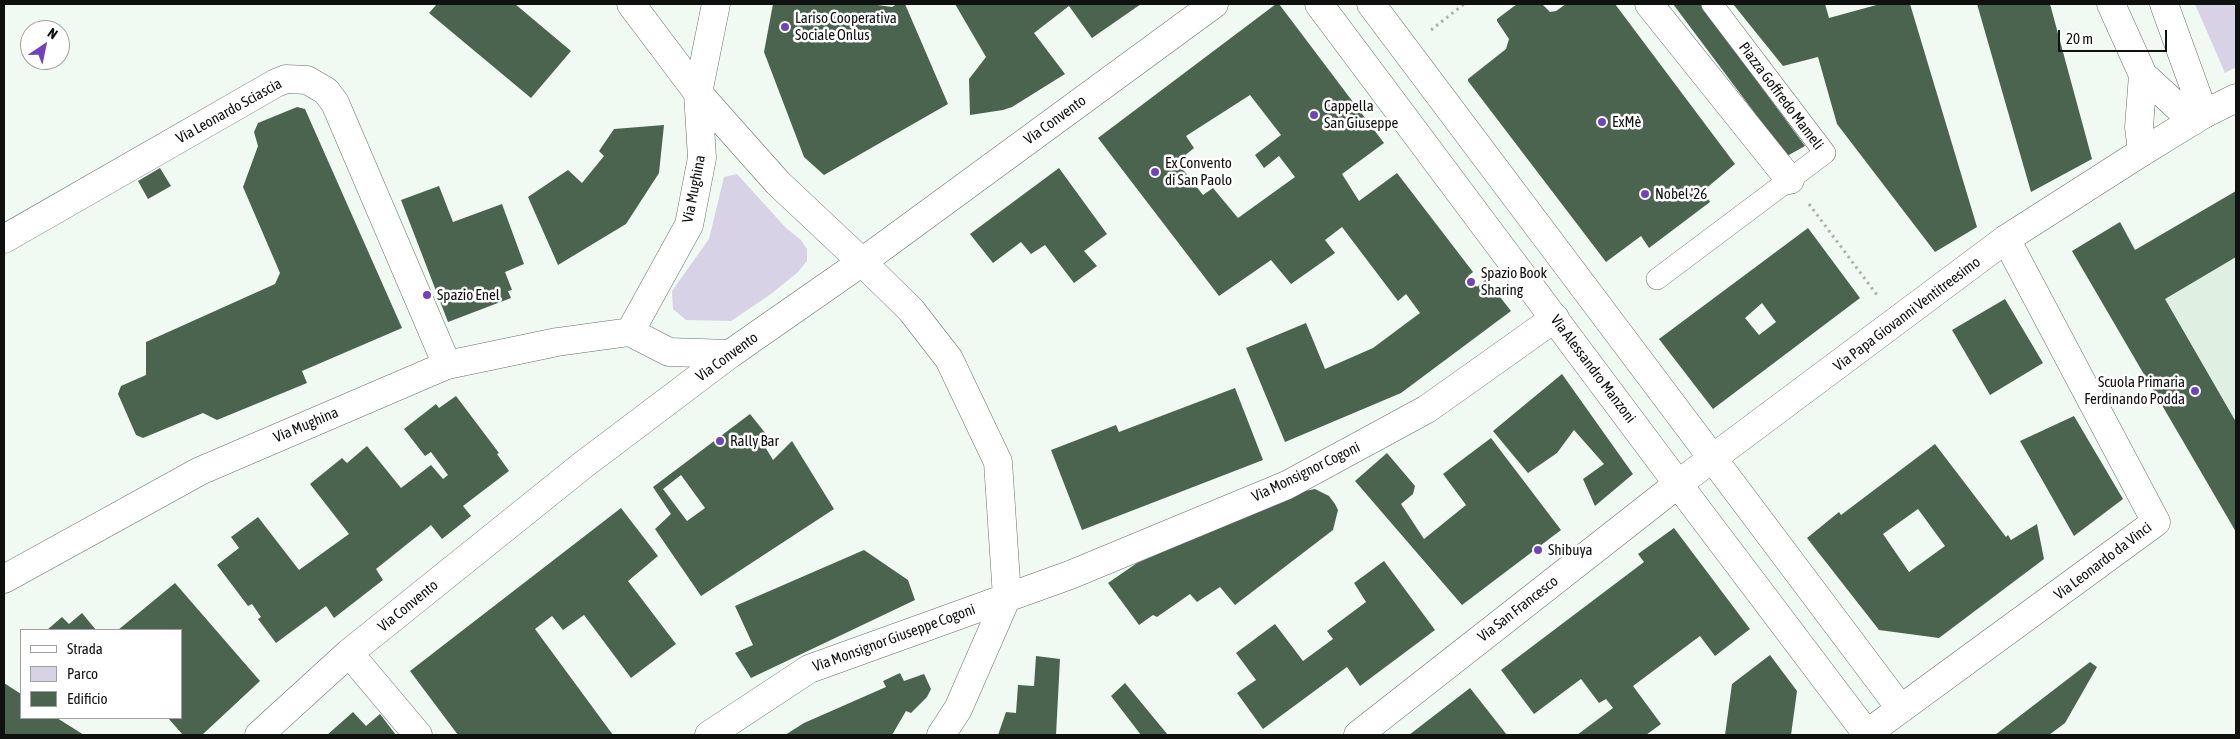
<!DOCTYPE html>
<meta charset="utf-8">
<style>
body{margin:0}
#map{position:relative;width:2240px;height:739px;overflow:hidden;background:#f0f9f2;font-family:"Asap Condensed",sans-serif}
canvas{display:block}
.frame{position:absolute;inset:0;border:5px solid #0e110e;pointer-events:none}
.legend{position:absolute;left:20px;top:629px;width:162px;height:90px;box-sizing:border-box;background:#fff;border:1px solid #9fa09f;margin:0;padding:6px 9px;list-style:none;font-size:15px;color:#0e110e}
.legend li{display:flex;align-items:center;gap:10px;height:25px}
.legend b{width:25px;border:1px solid #9fa09f}
.north{position:absolute;left:20px;top:20px;width:50px;height:50px;box-sizing:border-box;background:#fff;border:1px solid #9fa09f;border-radius:50%;rotate:34deg;font-size:14px;font-weight:700;line-height:20px;text-align:center;color:#0e110e}
.north::after{content:'';display:block;margin:auto;width:18px;height:22px;background:#7143ba;clip-path:polygon(50% 0,100% 100%,50% 72%,0 100%)}
.scale{position:absolute;left:2058px;top:30px;width:109px;height:22px;box-sizing:border-box;border:2px solid #0e110e;border-top:0;padding-left:6px;font-size:15px;line-height:18px;white-space:nowrap;color:#0e110e;-webkit-text-stroke:4px #fff;paint-order:stroke}
</style>
<div id="map">
<canvas width="2240" height="739"></canvas>
<div class="frame"></div>
<ul class="legend">
<li><b style="height:6px;background:#fff"></b>Strada</li>
<li><b style="height:14px;background:#d7d2e6"></b>Parco</li>
<li><b style="height:14px;background:#4a6450"></b>Edificio</li>
</ul>
<div class="north">N</div>
<div class="scale">20 m</div>
</div>
<script>
const context = document.querySelector('canvas').getContext('2d');
context.lineJoin = 'round';
function fillPath(path, color) { context.fillStyle = color; context.fill(path, 'evenodd'); }
const toPath = rows => new Path2D(rows.map(r => 'M' + r).join(''));
function trace(path, color, width, dash) { context.strokeStyle = color; context.lineWidth = width; context.lineCap = dash ? 'butt' : 'round'; context.setLineDash(dash || []); context.stroke(path); }
function write(font, color, halo, rows, align = 'center') {
  context.font = font + ' "Asap Condensed",sans-serif'; context.lineWidth = 5; context.setLineDash([]); context.textBaseline = 'middle'; context.strokeStyle = halo; context.fillStyle = color; for (const [text, x, y, turn = 0] of rows) {
    context.save(); context.translate(x, y); context.rotate((+turn || 0) * Math.PI / 180); context.textAlign = isNaN(turn) ? turn : align; if (halo) context.strokeText(text, 0, 0); context.fillText(text, 0, 0); context.restore();
  }
}
fillPath(toPath([
 [2236,191,2236,532,2072,251,2120,222,2136,249]
]), '#dfefe2');
fillPath(toPath([
 [2195,4,2236,4,2236,67,2225,73],
 [737,174,786,228,801,240,807,249,807,261,798,272,771,294,731,321,686,320,673,309,672,291,709,239,724,177]
]), '#d7d2e6');
fillPath(toPath([
 [437,4,515,4,571,51,531,98,429,13],
 [773,4,870,4,892,7,897,4,905,4,948,104,824,175,804,157,764,52],
 [955,4,1141,4,1092,38,1069,6,1034,33,1065,74,1012,107,1003,110,970,115,969,79,986,57],
 [1276,4,1279,4,1384,143,1342,174,1359,201,1397,173,1473,272,1468,276,1477,287,1486,279,1511,311,1401,393,1285,442,1246,348,1306,323,1325,369,1373,348,1420,313,1406,294,1398,301,1342,227,1325,240,1335,253,1291,284,1271,260,1219,296,1098,138],
 [1250,95,1281,135,1255,155,1264,168,1279,156,1295,177,1238,218,1213,188,1203,195,1177,162,1194,148,1186,136],
 [1517,4,1542,4,1550,12,1556,11,1566,4,1615,4,1735,164,1703,191,1710,202,1649,248,1641,236,1606,262,1468,81,1468,79,1506,49,1509,39,1497,21,1497,19],
 [1673,4,1700,4,1805,146,1787,156],
 [1733,4,1825,4,1829,18,1880,4,1910,4,1977,227,1935,252,1837,124,1818,57,1783,66],
 [1977,4,2050,4,2092,159,2031,192],
 [297,107,305,109,402,328,302,371,307,383,217,420,203,413,143,438,136,435,118,394,121,386,146,375,146,342,275,284,280,273,243,187,258,146,254,132,258,123],
 [664,125,659,173,626,224,558,265,528,197,568,170,582,183,604,156,599,151,614,129],
 [160,168,171,186,148,199,138,181],
 [1059,168,1107,234,1084,251,1097,266,1074,283,1045,245,1031,254,1021,242,993,263,970,234],
 [439,186,453,222,502,204,524,264,505,272,512,290,508,291,511,298,448,322,401,200],
 [2236,191,2236,257,2165,299,2236,422,2236,532,2072,251,2120,222,2135,250],
 [1808,228,1860,298,1713,409,1659,339],
 [1762,303,1776,322,1759,335,1745,318],
 [2005,299,2043,363,1990,395,1952,330],
 [1562,374,1633,474,1595,506,1583,479,1604,464,1574,430,1557,453,1528,473,1493,431],
 [1235,388,1263,460,1082,530,1051,450,1116,425,1119,432],
 [456,396,499,453,497,454,509,471,463,506,471,516,442,539,431,525,376,569,383,580,334,618,326,606,276,643,258,619,261,617,252,604,248,606,217,565,239,548,231,537,258,517,299,570,349,534,310,484,342,458,347,463,367,446,401,488,431,465,443,479,448,475,431,452,425,456,404,429,436,404,439,408],
 [750,414,770,439,764,445,773,460,792,441,834,509,701,596,655,529,671,514,653,487],
 [681,475,705,508,687,521,663,489],
 [2074,416,2123,499,2074,536,2020,441],
 [1491,438,1561,530,1462,605,1355,481,1387,453,1415,486,1413,494,1401,504,1424,539,1466,505,1443,474],
 [1935,444,2006,537,2008,535,2011,540,2037,524,2044,559,1939,638,1879,630,1807,538,1839,512,1841,515],
 [1918,509,1945,546,1909,572,1883,534],
 [1315,489,1329,496,1335,504,1338,510,1333,530,1235,605,1220,587,1197,602,1190,594,1157,617,1153,615,1139,625,1108,583,1137,563,1300,492],
 [621,508,658,556,628,581,676,644,631,678,584,615,563,630,552,616,535,629,613,735,458,735,410,671],
 [1674,528,1750,629,1715,656,1700,636,1633,686,1661,724,1646,735,1577,735,1613,708,1606,699,1599,703,1581,679,1534,714,1501,670,1644,562,1638,554],
 [864,550,908,580,915,600,751,678,735,653,753,645,735,606],
 [1384,561,1435,630,1360,686,1347,667,1263,729,1237,693,1256,680,1236,653,1275,624,1303,661,1333,639,1327,631,1366,602,1354,583],
 [175,583,260,681,202,735,183,735,168,718,181,718,181,630,118,630],
 [82,613,96,630,47,630,62,617,69,624],
 [1770,655,1797,691,1791,735,1725,735,1732,684],
 [1036,656,1060,659,1056,735,998,735,1006,712,1016,713,1018,685,1034,686],
 [2090,662,2097,667,2065,723,2049,735,1995,735],
 [900,673,904,681,924,674,931,689,927,697,911,713,906,711,892,735,785,735,804,723,886,687,883,681],
 [4,683,21,694,21,718,57,718,84,735,4,735],
 [1125,683,1168,735,1141,735,1111,696],
 [1470,688,1507,735,1409,735],
 [353,712,366,726,380,714,396,735,327,735]
]), '#4a6450');
const pedestrian = toPath([
 [1657,279,1825,153,1712,4]
]);
const minor = toPath([
 [631,4,698,93],
 [1371,4,1901,709],
 [1649,4,1790,180],
 [2111,4,2143,75,2139,127,2142,152],
 [2164,4,2204,114],
 [2143,75,2193,121],
 [4,239,276,83,286,79,307,80,326,91,335,103,447,365],
 [349,653,418,735],
 [259,735,349,653,583,465,730,354],
 [709,735,809,669,1070,575,1287,485,1427,409,1555,318],
 [941,735,958,709,1007,597,998,462,949,359,911,310,862,262,1214,4],
 [1358,735,1678,484,1867,734],
 [1865,735,2156,522,2006,239]
]);
const tertiary = toPath([
 [1319,4,1678,484,2006,239,2142,152,2204,114,2236,98],
 [630,332,689,225,702,158,698,93,716,4],
 [4,579,200,471,447,365,557,342,630,332,669,352,730,354,862,262,778,183,698,93]
]);
trace(pedestrian, '#676f69', 22);
trace(minor, '#676f69', 29);
trace(tertiary, '#676f69', 29);
trace(toPath([
 [1431,30,1464,4],
 [1809,204,1877,295]
]), '#acb3ad', 3, [2.5, 4]);
trace(pedestrian, '#fff', 21);
trace(minor, '#fff', 28);
trace(tertiary, '#fff', 28);
for (const [x, y, r, color] of [
 [785,27,5,"#7143ba"],
 [1314,115,5,"#7143ba"],
 [1602,122,5,"#7143ba"],
 [1155,172,5,"#7143ba"],
 [1645,194,5,"#7143ba"],
 [1471,282,5,"#7143ba"],
 [427,295,5,"#7143ba"],
 [2195,391,5,"#7143ba"],
 [720,441,5,"#7143ba"],
 [1538,550,5,"#7143ba"]
]) { const dot = new Path2D(); dot.arc(x, y, r, 0, 2 * Math.PI); context.fillStyle = color; context.fill(dot); trace(dot, '#fff', 2); }
write('15px', '#0e110e', '#fff', [
 ["Lariso Cooperativa",795,18],
 ["Sociale Onlus",795,35],
 ["Cappella",1324,106],
 ["San Giuseppe",1324,123],
 ["ExMè",1612,122],
 ["Ex Convento",1165,163],
 ["di San Paolo",1165,180],
 ["Nobel '26",1655,194],
 ["Spazio Book",1481,273],
 ["Sharing",1481,290],
 ["Spazio Enel",437,295],
 ["Scuola Primaria",2185,382,"right"],
 ["Ferdinando Podda",2185,399,"right"],
 ["Rally Bar",730,441],
 ["Shibuya",1548,550]
], 'left');
write('15px', '#0e110e', '#fff', [
 ["Piazza Goffredo Mameli",1781,96,53],
 ["Via Leonardo Sciascia",229,111,-29],
 ["Via Convento",1055,120,-36],
 ["Via Mughina",694,189,-79],
 ["Via Papa Giovanni Ventitreesimo",1907,314,-37],
 ["Via Convento",727,357,-36],
 ["Via Alessandro Manzoni",1593,369,53],
 ["Via Mughina",306,425,-23],
 ["Via Monsignor Cogoni",1306,472,-26],
 ["Via Leonardo da Vinci",2103,561,-37],
 ["Via Convento",408,606,-39],
 ["Via San Francesco",1518,609,-38],
 ["Via Monsignor Giuseppe Cogoni",894,638,-20]
]);
</script>
